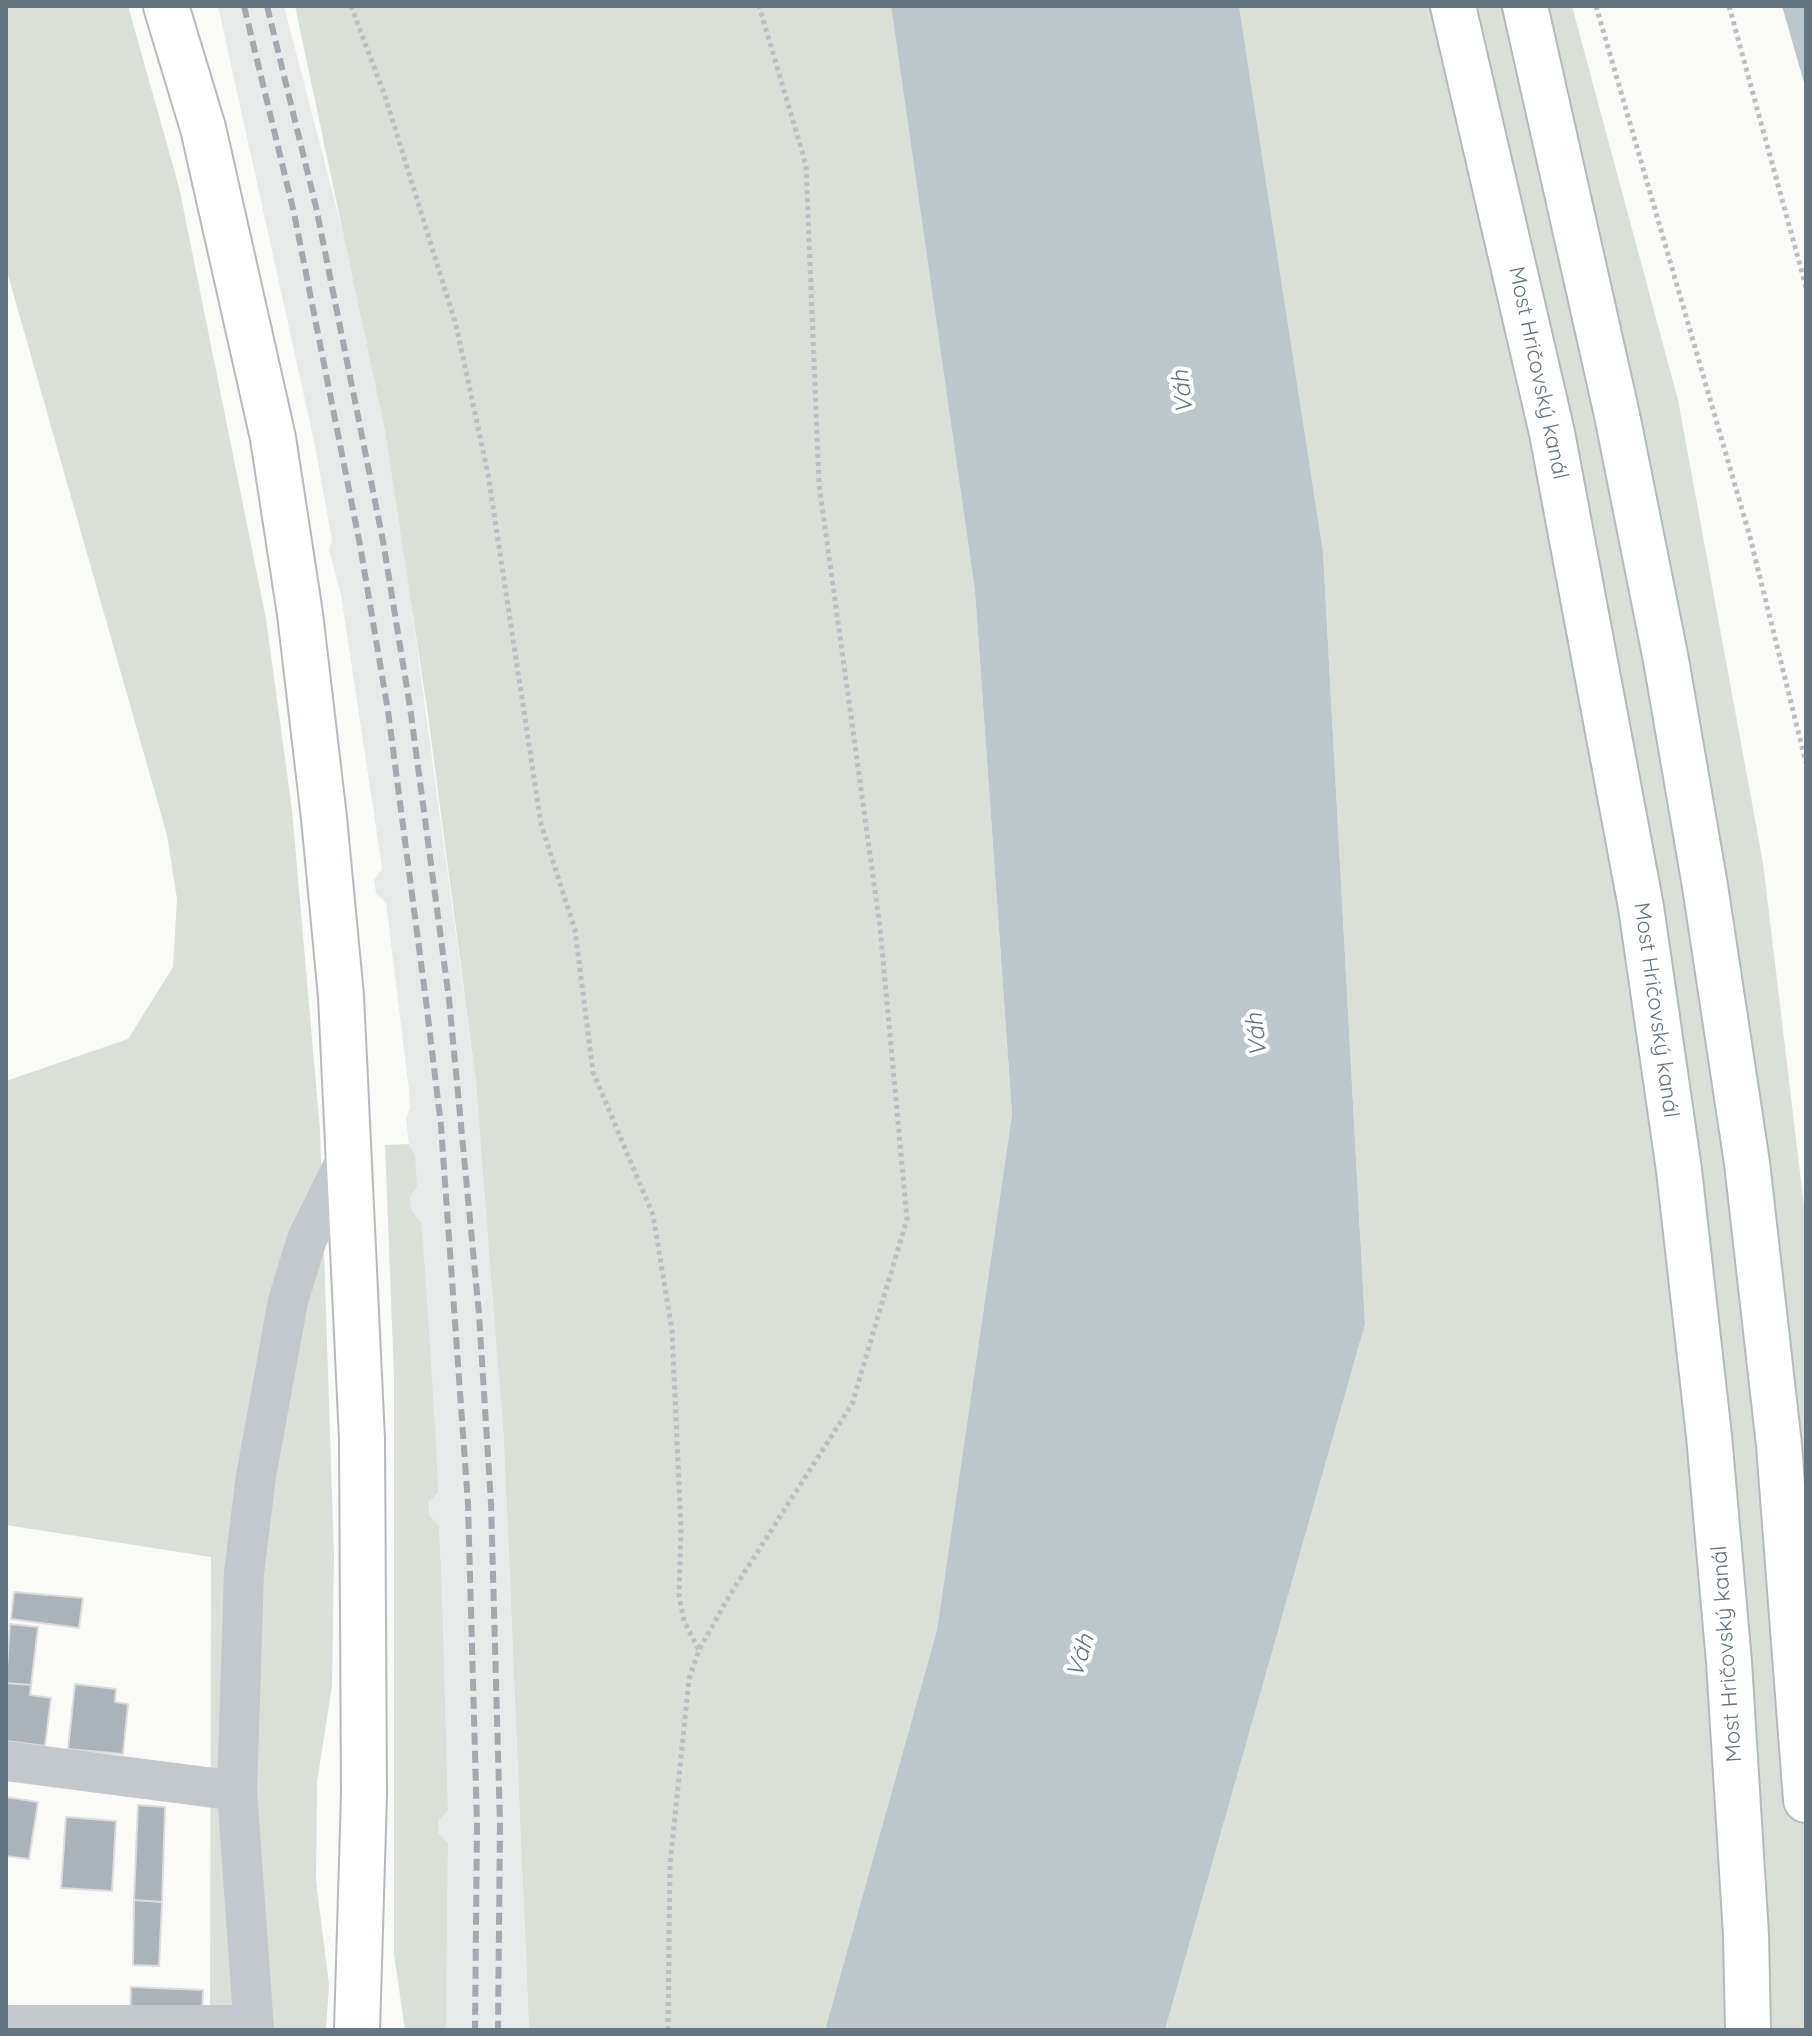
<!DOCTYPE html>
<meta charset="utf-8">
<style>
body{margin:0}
#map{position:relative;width:1812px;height:2036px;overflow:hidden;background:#fafaf8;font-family:Quicksand,sans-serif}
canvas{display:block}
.frame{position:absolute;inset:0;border:8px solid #657683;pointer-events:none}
</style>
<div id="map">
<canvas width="1812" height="2036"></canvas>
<div class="frame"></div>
</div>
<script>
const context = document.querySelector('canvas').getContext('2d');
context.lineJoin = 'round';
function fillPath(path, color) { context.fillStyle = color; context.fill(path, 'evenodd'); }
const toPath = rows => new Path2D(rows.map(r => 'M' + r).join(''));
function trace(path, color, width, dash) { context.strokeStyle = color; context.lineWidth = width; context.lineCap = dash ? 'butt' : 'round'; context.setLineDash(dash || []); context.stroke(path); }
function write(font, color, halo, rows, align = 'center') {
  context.font = font + ' Quicksand,sans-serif'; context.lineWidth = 8; context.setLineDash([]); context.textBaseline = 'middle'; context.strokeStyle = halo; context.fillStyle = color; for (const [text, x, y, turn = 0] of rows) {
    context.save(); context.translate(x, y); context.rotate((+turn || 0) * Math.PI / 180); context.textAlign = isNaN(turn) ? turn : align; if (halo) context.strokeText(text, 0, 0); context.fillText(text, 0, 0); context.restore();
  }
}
fillPath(toPath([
 [218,6,284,6,344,237,385,431,409,588,476,1082,486,1198,504,1442,529,2030,446,2030,448,1845,438,1832,438,1821,448,1811,442,1585,439,1526,429,1515,435,1422,421,1222,412,1211,410,1197,415,1155,409,1144,406,1119,410,1108,409,1089,386,903,376,893,374,880,382,869,375,820,341,595,329,550,332,540,314,441]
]), '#e8e9e9');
fillPath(toPath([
 [6,6,128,6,179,187,266,619,292,810,320,1130,334,1555,332,1686,317,1782,316,1881,329,1984,326,2030,210,2030,211,1557,6,1525,6,1081,128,1039,173,967,177,899,167,835,6,268],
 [295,6,891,6,975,591,1012,1114,937,1630,825,2030,529,2030,504,1442,476,1082,428,715,385,431],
 [1239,6,1572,6,1678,400,1763,863,1806,1223,1806,2030,1165,2030,1365,1324,1323,552],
 [409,1144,415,1155,417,1187,410,1197,412,1211,421,1222,425,1270,435,1422,438,1492,429,1502,429,1515,439,1526,442,1585,448,1811,438,1821,438,1832,448,1844,446,2030,405,2030,394,1954,394,1376,385,1145]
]), '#dadfd7');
fillPath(toPath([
 [891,6,1239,6,1323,552,1365,1324,1165,2030,825,2030,937,1630,1012,1114,975,591],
 [1782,6,1806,6,1806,91,1805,86]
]), '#bbc7cb');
const building = toPath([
 [14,1592,83,1598,79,1628,11,1619,14,1592],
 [10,1624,38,1627,31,1685,6,1683,10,1624],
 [6,1683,31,1685,30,1695,51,1698,45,1746,6,1741,6,1683],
 [75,1684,116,1689,115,1702,128,1704,123,1754,68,1749,75,1684],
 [6,1797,38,1802,29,1859,6,1856,6,1797],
 [138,1805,165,1807,162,1902,134,1900,138,1805],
 [66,1817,116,1821,112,1891,61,1888,66,1817],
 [134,1900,162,1902,159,1966,133,1965,134,1900],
 [131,1987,203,1990,202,2021,130,2018,131,1987]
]);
fillPath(building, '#aab3b9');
trace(building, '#dcdcda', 2);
const primary = toPath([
 [166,6,203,128,273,438,300,614,324,818,341,996,362,1439,364,1794,357,2030]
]);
const highway = toPath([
 [1453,6,1552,433,1641,907,1679,1170,1709,1436,1729,1662,1746,1935,1748,2030],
 [1525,6,1617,415,1666,660,1705,886,1747,1163,1779,1445,1806,1800]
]);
trace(primary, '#b5babe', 48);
trace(highway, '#b4b9bd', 48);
trace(toPath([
 [351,6,385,96,456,325,488,474,541,824,575,930,593,1072,653,1215,672,1330,681,1529,679,1596,684,1621,699,1650],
 [1596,6,1750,537,1806,763],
 [1729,6,1806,287],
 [668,2030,670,1865,689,1679,699,1650,728,1598,852,1404,907,1219,880,927,819,484,806,165,759,6]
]), '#bbbfc2', 5, [4, 4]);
trace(toPath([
 [6,1761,237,1791],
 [6,2025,254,2025],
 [254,2030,237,1791,244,1573,256,1476,288,1301,307,1239,350,1152]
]), '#c3c8cc', 40);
trace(primary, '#fff', 44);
trace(highway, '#fff', 44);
trace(toPath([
 [244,6,294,213,360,545,388,711,426,1001,441,1126,468,1504,477,1824,475,2030],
 [267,6,316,207,383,541,410,707,449,999,479,1314,491,1503,500,1824,498,2030]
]), '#a2aab0', 6, [12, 6]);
write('22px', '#657683', '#fff', [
 ["Most Hričovský kanál",1538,373,78],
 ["Most Hričovský kanál",1656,1010,82],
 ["Most Hričovský kanál",1727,1654,-94]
]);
write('italic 24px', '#60757c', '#fff', [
 ["Váh",1183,392,-97],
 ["Váh",1257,1035,-97],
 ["Váh",1081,1656,-73]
]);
</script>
